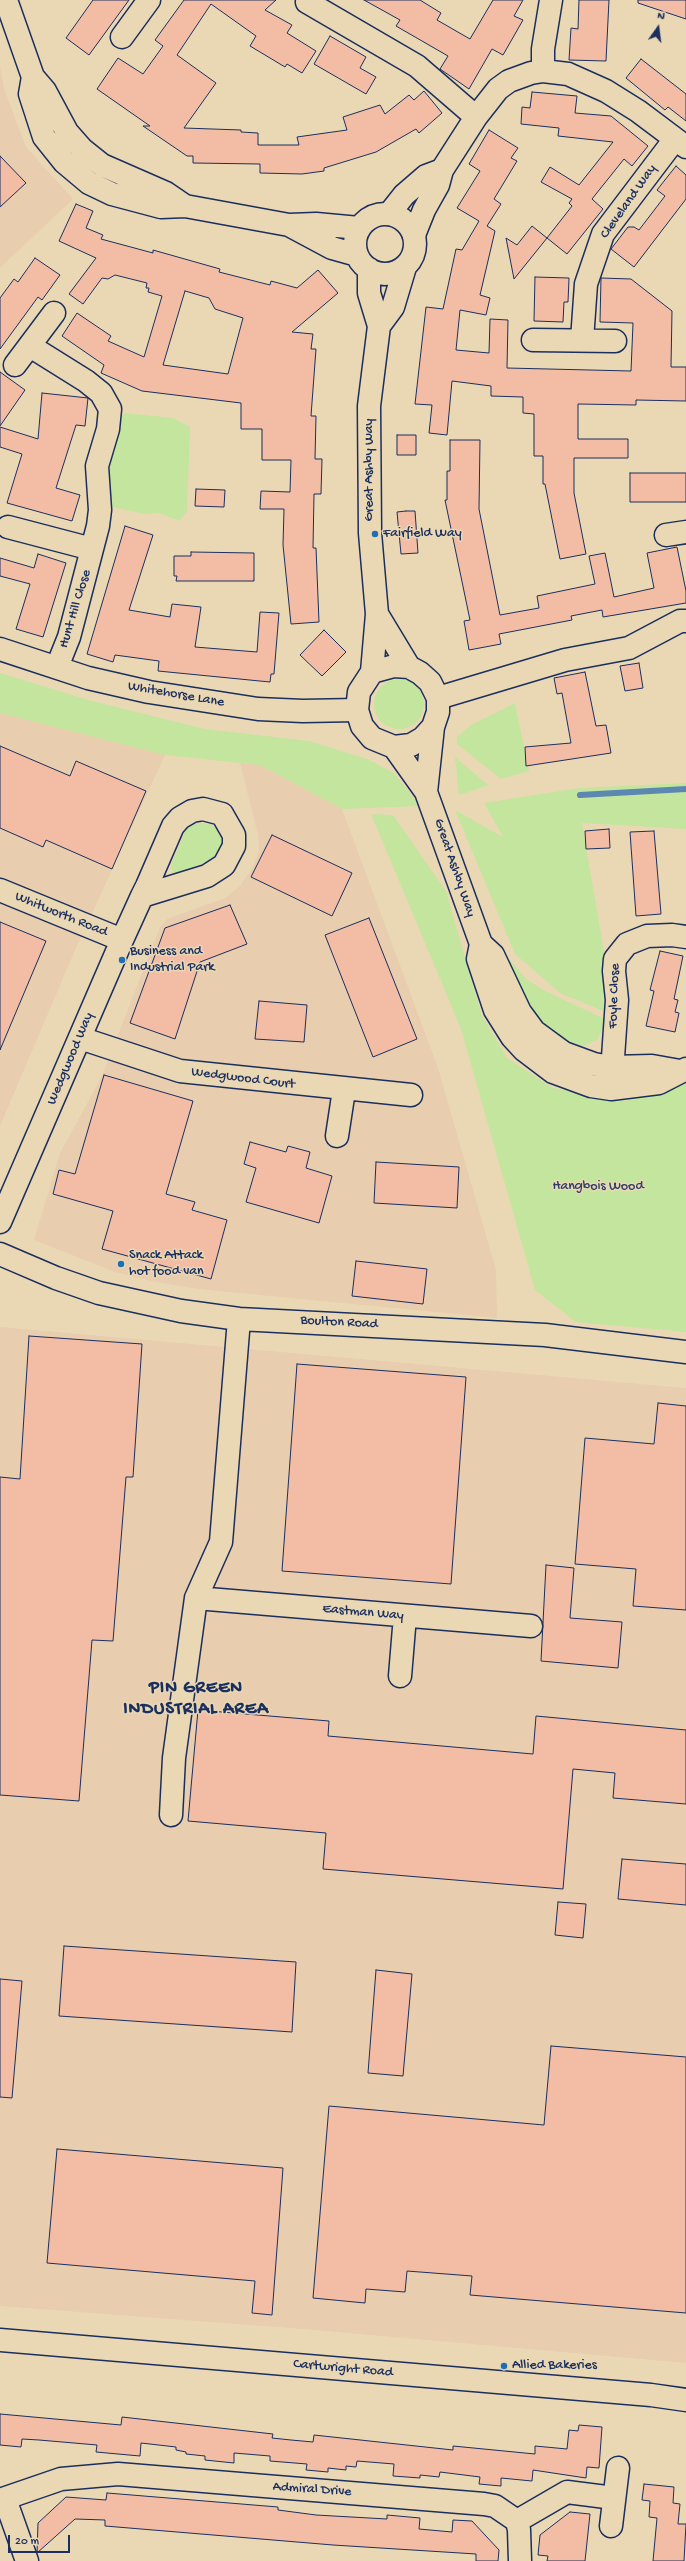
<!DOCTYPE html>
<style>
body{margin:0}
#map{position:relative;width:686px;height:2561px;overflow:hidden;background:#ead8b5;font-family:"Gochi Hand",sans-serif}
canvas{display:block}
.north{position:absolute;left:638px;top:8px;width:40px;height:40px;-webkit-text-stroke:3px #ead8b5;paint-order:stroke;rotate:14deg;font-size:11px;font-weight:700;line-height:16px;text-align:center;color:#1b2f5e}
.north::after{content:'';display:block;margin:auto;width:14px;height:18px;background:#1b2f5e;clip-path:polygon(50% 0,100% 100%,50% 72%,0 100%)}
.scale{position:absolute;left:8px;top:2535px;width:62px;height:18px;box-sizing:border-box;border:2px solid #1b2f5e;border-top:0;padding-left:5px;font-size:12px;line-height:14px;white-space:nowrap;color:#1b2f5e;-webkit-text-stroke:3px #ead8b5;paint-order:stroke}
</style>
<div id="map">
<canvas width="686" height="2561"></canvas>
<div class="north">N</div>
<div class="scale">20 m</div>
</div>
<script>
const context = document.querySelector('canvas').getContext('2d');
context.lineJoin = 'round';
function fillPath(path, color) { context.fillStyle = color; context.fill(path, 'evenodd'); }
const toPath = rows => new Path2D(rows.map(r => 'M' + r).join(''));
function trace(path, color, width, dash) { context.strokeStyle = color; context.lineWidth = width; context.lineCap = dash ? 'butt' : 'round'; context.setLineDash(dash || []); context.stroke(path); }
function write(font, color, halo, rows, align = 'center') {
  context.font = font + ' "Gochi Hand",sans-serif'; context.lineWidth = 3; context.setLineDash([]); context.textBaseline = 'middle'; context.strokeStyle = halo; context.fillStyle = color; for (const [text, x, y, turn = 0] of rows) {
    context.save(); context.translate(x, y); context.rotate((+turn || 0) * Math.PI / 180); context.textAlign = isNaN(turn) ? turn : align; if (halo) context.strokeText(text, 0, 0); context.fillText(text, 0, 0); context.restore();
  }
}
fillPath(toPath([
 [0,67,4,89,26,147,73,199,0,268],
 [0,713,165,755,75,950,0,1126],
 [240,763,260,765,342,809,438,1068,496,1270,497,1318,198,1289,156,1282,115,1272,34,1240,60,1153,102,1076,160,927,167,919,225,898,240,886,253,867,259,851,258,835],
 [0,1327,686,1388,686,2363,303,2329,0,2306]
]), '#e8cdae');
fillPath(toPath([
 [126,413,173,418,190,427,187,511,179,521,159,513,145,514,108,506,107,453,120,431,121,416],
 [0,673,92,701,205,729,309,741,367,759,394,773,420,806,342,809,260,765,165,755,0,713],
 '374 704a25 25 0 1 1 50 0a25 25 0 1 1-50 0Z',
 [515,703,529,771,501,779,457,744,457,737,471,725],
 [455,757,488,785,489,785,459,795],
 [686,783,686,829,582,823,605,958,603,1011,560,993,515,954,455,810,503,837,484,803,579,788],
 [371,814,393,815,446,891,482,1016,507,1058,553,1088,626,1101,686,1083,686,1332,576,1322,535,1290,461,1029],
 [198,823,210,824,216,828,221,835,221,848,212,859,204,863,177,874,173,873,171,865,185,831,190,825],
 [510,960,526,979,545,991,607,1020,597,1040,576,1049,539,1029,500,963]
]), '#c3e59e');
trace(toPath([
 [580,795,686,789]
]), '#5c87b0', 6);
const building = toPath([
 [93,0,129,0,89,55,66,38,93,0],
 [184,0,276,0,265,10,292,25,287,33,316,51,302,73,287,64,285,67,250,46,256,36,211,4,177,55,216,83,184,128,241,130,241,132,258,133,258,145,299,145,297,137,347,130,343,117,380,105,385,114,409,95,414,100,424,91,442,113,419,133,416,129,376,152,324,168,324,171,302,174,260,173,260,164,193,163,193,156,187,156,143,126,150,126,97,89,118,58,143,74,163,46,155,40,184,0],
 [364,0,420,0,441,13,437,20,470,39,493,0,523,0,514,16,523,20,503,55,492,49,469,89,440,69,448,56,396,26,400,20,364,0],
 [579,0,609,0,606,61,569,60,571,28,578,29,579,0],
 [638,0,686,0,686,19,638,3,638,0],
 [330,36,366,57,360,68,376,77,366,94,314,64,330,36],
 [641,59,686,94,686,121,668,107,665,110,626,78,641,59],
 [532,92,577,96,575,113,611,116,648,146,632,166,624,159,592,199,603,209,567,254,547,238,514,279,506,238,517,245,532,226,547,238,572,206,569,203,572,199,541,182,550,167,579,185,613,142,558,136,559,128,521,124,522,107,530,108,532,92],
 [489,130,518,148,511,158,517,161,494,199,501,204,487,226,495,231,480,295,490,298,486,315,460,310,456,350,489,353,490,319,508,320,507,368,631,371,633,323,600,322,601,278,631,279,672,311,671,367,686,367,686,401,636,400,636,405,578,404,578,439,628,439,628,458,574,458,574,493,586,554,560,559,545,484,543,484,543,456,534,456,534,414,523,413,523,397,491,396,491,386,452,381,447,435,429,433,432,405,415,404,426,307,443,309,456,249,462,250,479,221,457,208,480,171,469,164,489,130],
 [0,156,26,183,0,207,0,156],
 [676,166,686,175,686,199,634,267,611,249,628,227,634,227,639,230,665,196,657,190,676,166],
 [76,204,93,211,86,228,103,235,101,239,153,253,153,250,220,269,219,272,270,285,271,281,297,288,318,270,338,293,292,332,313,334,311,349,316,349,311,416,316,416,315,459,322,459,321,494,314,494,313,548,316,548,319,622,291,624,283,545,284,509,260,509,261,491,290,492,291,460,262,460,262,429,241,429,241,403,142,391,101,373,104,365,62,336,77,313,111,336,108,341,144,357,162,296,148,292,149,288,146,288,147,283,115,275,108,279,102,278,83,304,69,294,96,258,59,241,76,204],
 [185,291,209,298,215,309,243,318,228,374,163,365,185,291],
 [35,258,60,275,42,300,38,297,0,349,0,298,14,279,18,282,35,258],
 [535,277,569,278,568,302,564,302,563,322,534,321,535,277],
 [0,372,25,390,0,426,0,372],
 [42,393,88,398,85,426,76,425,56,488,80,495,72,521,7,503,22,454,0,447,0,427,38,439,42,393],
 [397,435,416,435,416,455,397,455,397,435],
 [450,440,480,440,479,509,500,615,539,608,537,596,595,584,589,556,605,553,614,597,654,588,647,553,677,547,686,591,686,603,603,617,602,610,571,616,572,620,499,634,501,644,469,650,464,621,470,620,445,500,447,500,447,471,450,471,450,440],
 [630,473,686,473,686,502,630,502,630,473],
 [196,489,225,490,224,507,195,506,196,489],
 [406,511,415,511,418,553,401,554,397,512,406,511],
 [125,526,153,535,129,610,170,617,172,604,201,607,195,647,257,652,260,612,279,613,274,674,271,674,270,682,158,671,159,661,115,655,113,662,87,654,125,526],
 [191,552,254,553,254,581,176,581,177,576,174,576,174,556,191,556,191,552],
 [38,554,66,563,43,637,16,629,30,584,0,576,0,558,34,568,38,554],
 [324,630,346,652,322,676,300,655,324,630],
 [639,663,643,688,625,691,620,666,639,663],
 [585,672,596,726,606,725,611,753,526,766,525,747,571,743,562,693,557,694,554,678,585,672],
 [0,746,70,776,76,761,146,791,112,869,46,840,43,847,0,828,0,746],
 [609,829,610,848,586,849,585,831,609,829],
 [654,831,661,914,636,916,630,832,654,831],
 [272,835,352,873,332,916,251,877,272,835],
 [230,905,247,944,200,962,175,1039,130,1023,165,928,230,905],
 [369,918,417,1039,373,1057,325,935,369,918],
 [0,922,46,941,0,1050,0,922],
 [660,951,683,956,674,999,678,1000,675,1012,679,1013,675,1032,646,1026,654,991,650,990,660,951],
 [259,1001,307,1005,304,1042,255,1039,259,1001],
 [104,1075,193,1101,166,1194,195,1202,192,1210,227,1220,211,1279,102,1249,113,1211,53,1194,59,1170,75,1174,104,1075],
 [250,1142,286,1152,288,1146,310,1152,306,1168,332,1176,319,1223,246,1202,256,1168,244,1164,250,1142],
 [376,1162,459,1167,457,1208,374,1203,376,1162],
 [356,1261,427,1269,423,1304,352,1296,356,1261],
 [29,1336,142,1344,133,1477,126,1477,113,1641,92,1640,79,1801,0,1795,0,1477,20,1479,29,1336],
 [297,1364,466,1377,451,1584,282,1571,297,1364],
 [658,1403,686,1406,686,1610,633,1606,636,1569,575,1564,585,1438,654,1444,658,1403],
 [546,1565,574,1568,570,1618,622,1622,618,1668,541,1661,546,1565],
 [198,1710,329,1721,328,1736,533,1754,536,1716,686,1730,686,1804,613,1798,615,1773,573,1769,563,1889,323,1869,326,1833,188,1821,198,1710],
 [622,1859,686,1864,686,1905,618,1899,622,1859],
 [558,1902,586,1904,583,1938,555,1935,558,1902],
 [64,1946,296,1962,292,2032,59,2016,64,1946],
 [376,1970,412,1974,403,2076,368,2073,376,1970],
 [0,1979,22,1981,12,2098,0,2097,0,1979],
 [551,2046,686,2057,686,2313,470,2295,472,2276,407,2271,405,2292,366,2289,365,2303,313,2298,329,2106,544,2125,551,2046],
 [57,2149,283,2168,272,2315,252,2313,255,2281,47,2263,57,2149],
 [0,2414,121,2425,122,2417,273,2434,272,2438,291,2440,313,2442,314,2435,453,2450,453,2446,535,2454,535,2446,567,2449,569,2430,578,2431,579,2425,602,2427,599,2468,587,2467,586,2478,533,2470,532,2481,501,2478,501,2486,479,2484,480,2477,440,2472,439,2477,420,2475,420,2478,393,2476,394,2464,357,2461,356,2467,346,2466,346,2470,328,2468,328,2472,306,2470,307,2464,270,2461,270,2456,234,2453,234,2463,205,2460,205,2456,186,2454,186,2452,176,2450,176,2447,141,2443,140,2456,96,2452,97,2445,39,2440,22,2439,21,2447,0,2445,0,2414],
 [644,2484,674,2487,673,2503,680,2504,678,2524,686,2524,684,2561,653,2561,657,2518,649,2517,650,2501,642,2500,644,2484],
 [107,2493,278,2507,278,2510,316,2515,387,2519,387,2515,420,2518,419,2529,452,2532,453,2520,472,2521,499,2550,498,2561,476,2561,476,2554,333,2545,105,2526,105,2520,75,2519,37,2553,38,2523,66,2497,106,2500,107,2493],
 [570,2512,590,2514,585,2561,547,2561,548,2556,538,2555,540,2535,570,2512]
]);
fillPath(building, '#f2bda4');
trace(building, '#1b2f5e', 1);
const minor = toPath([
 [307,2,417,66,476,117],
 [122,37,149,0],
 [543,71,543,49,551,0],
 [389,214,404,195,426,176,442,170],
 [414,235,424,210,438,185,442,170,476,117,498,89,509,81,531,73,543,71,568,74,606,91,638,111,686,147],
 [533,340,615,341],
 [582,340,586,284,603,234,675,139],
 [30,346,86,381,101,393,110,409,108,429,97,466,100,510,98,526,69,637,57,667],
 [15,365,54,313],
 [8,527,92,549],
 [666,535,686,532],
 [0,649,88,678,149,692,258,709,303,711,357,710],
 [438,698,565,660,629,648,680,621,686,621],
 [0,890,122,940],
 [80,1038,180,1071,411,1095],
 [611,1086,617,1000,614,971,615,959,627,944,647,936,672,935,686,937],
 [337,1136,344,1090],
 [0,1222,122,940,142,896,147,886,173,826,180,818,192,811,203,809,222,814,234,835,234,846,224,865,207,876,142,896],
 [0,1254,56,1278,99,1293,181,1311,239,1319,545,1335,686,1352],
 [196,1598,531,1626],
 [400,1676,405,1616],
 [171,1815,174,1758,196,1598,221,1542,239,1319],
 [0,2340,651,2395,686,2400],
 [5,2499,27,2561],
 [0,2500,61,2479,118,2474,484,2504,495,2506,517,2521],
 [517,2521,567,2492,614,2498],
 [517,2521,519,2530,520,2561],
 [611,2526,618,2468]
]);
const tertiary = toPath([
 [6,0,33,77,45,91,67,132,82,149,102,165,166,193,185,206],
 [33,77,30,94,44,137,64,162,89,183,112,194,161,207,185,206,289,225,316,224,359,228],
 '355 244a30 30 0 1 1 60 0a30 30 0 1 1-60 0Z',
 [289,225,332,248,357,255],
 [369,269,369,293,379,326,369,406,370,533,377,614,372,672],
 [379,326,393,307,405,267],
 [377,614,409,667],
 [394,666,409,667,420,673,430,682,438,698,438,712,433,727,423,738,411,745,394,747,372,738,362,726,357,710,359,692,372,672,394,666],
 [394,747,426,792,481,944,493,955,520,1012,534,1031,564,1053,594,1064,611,1067,652,1066,680,1071],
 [426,792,433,727],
 [481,944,478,959,495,1010,512,1037,524,1050,553,1072,591,1086,611,1089,659,1083,686,1069]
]);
trace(minor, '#1b2f5e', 25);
trace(tertiary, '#1b2f5e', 25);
trace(minor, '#ead8b5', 22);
trace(tertiary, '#ead8b5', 22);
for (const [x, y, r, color] of [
 [375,534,4,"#1f6fb2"],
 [122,960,4,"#1f6fb2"],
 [121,1264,4,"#1f6fb2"],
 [504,2366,4,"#1f6fb2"]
]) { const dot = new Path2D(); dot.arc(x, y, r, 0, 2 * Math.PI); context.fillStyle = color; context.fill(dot); trace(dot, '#ead8b5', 1.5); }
write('14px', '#1b2f5e', '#ead8b5', [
 ["Cleveland Way",629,202,-55],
 ["Great Ashby Way",370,470,-90],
 ["Hunt Hill Close",76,609,-73],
 ["Whitehorse Lane",176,695,10],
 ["Great Ashby Way",454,868,71],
 ["Whitworth Road",61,915,22],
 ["Foyle Close",615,996,-88],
 ["Wedgwood Way",71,1059,-67],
 ["Wedgwood Court",243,1079,7],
 ["Boulton Road",339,1323,3],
 ["Eastman Way",363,1613,5],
 ["Cartwright Road",343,2369,5],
 ["Admiral Drive",312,2490,4]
]);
write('14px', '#1b2f5e', '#ead8b5', [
 ["Fairfield Way",383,534],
 ["Business and",130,952],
 ["Industrial Park",130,968],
 ["Snack Attack",129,1256],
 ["hot food van",129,1272],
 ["Allied Bakeries",512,2366]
], 'left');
write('14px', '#2c4164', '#ead8b5', [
 ["Hangbois Wood",598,1187]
]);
context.letterSpacing = '1px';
write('bold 18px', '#1b2f5e', '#ead8b5', [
 ["PIN GREEN",196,1689],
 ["INDUSTRIAL AREA",196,1710]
]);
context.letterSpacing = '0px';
</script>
